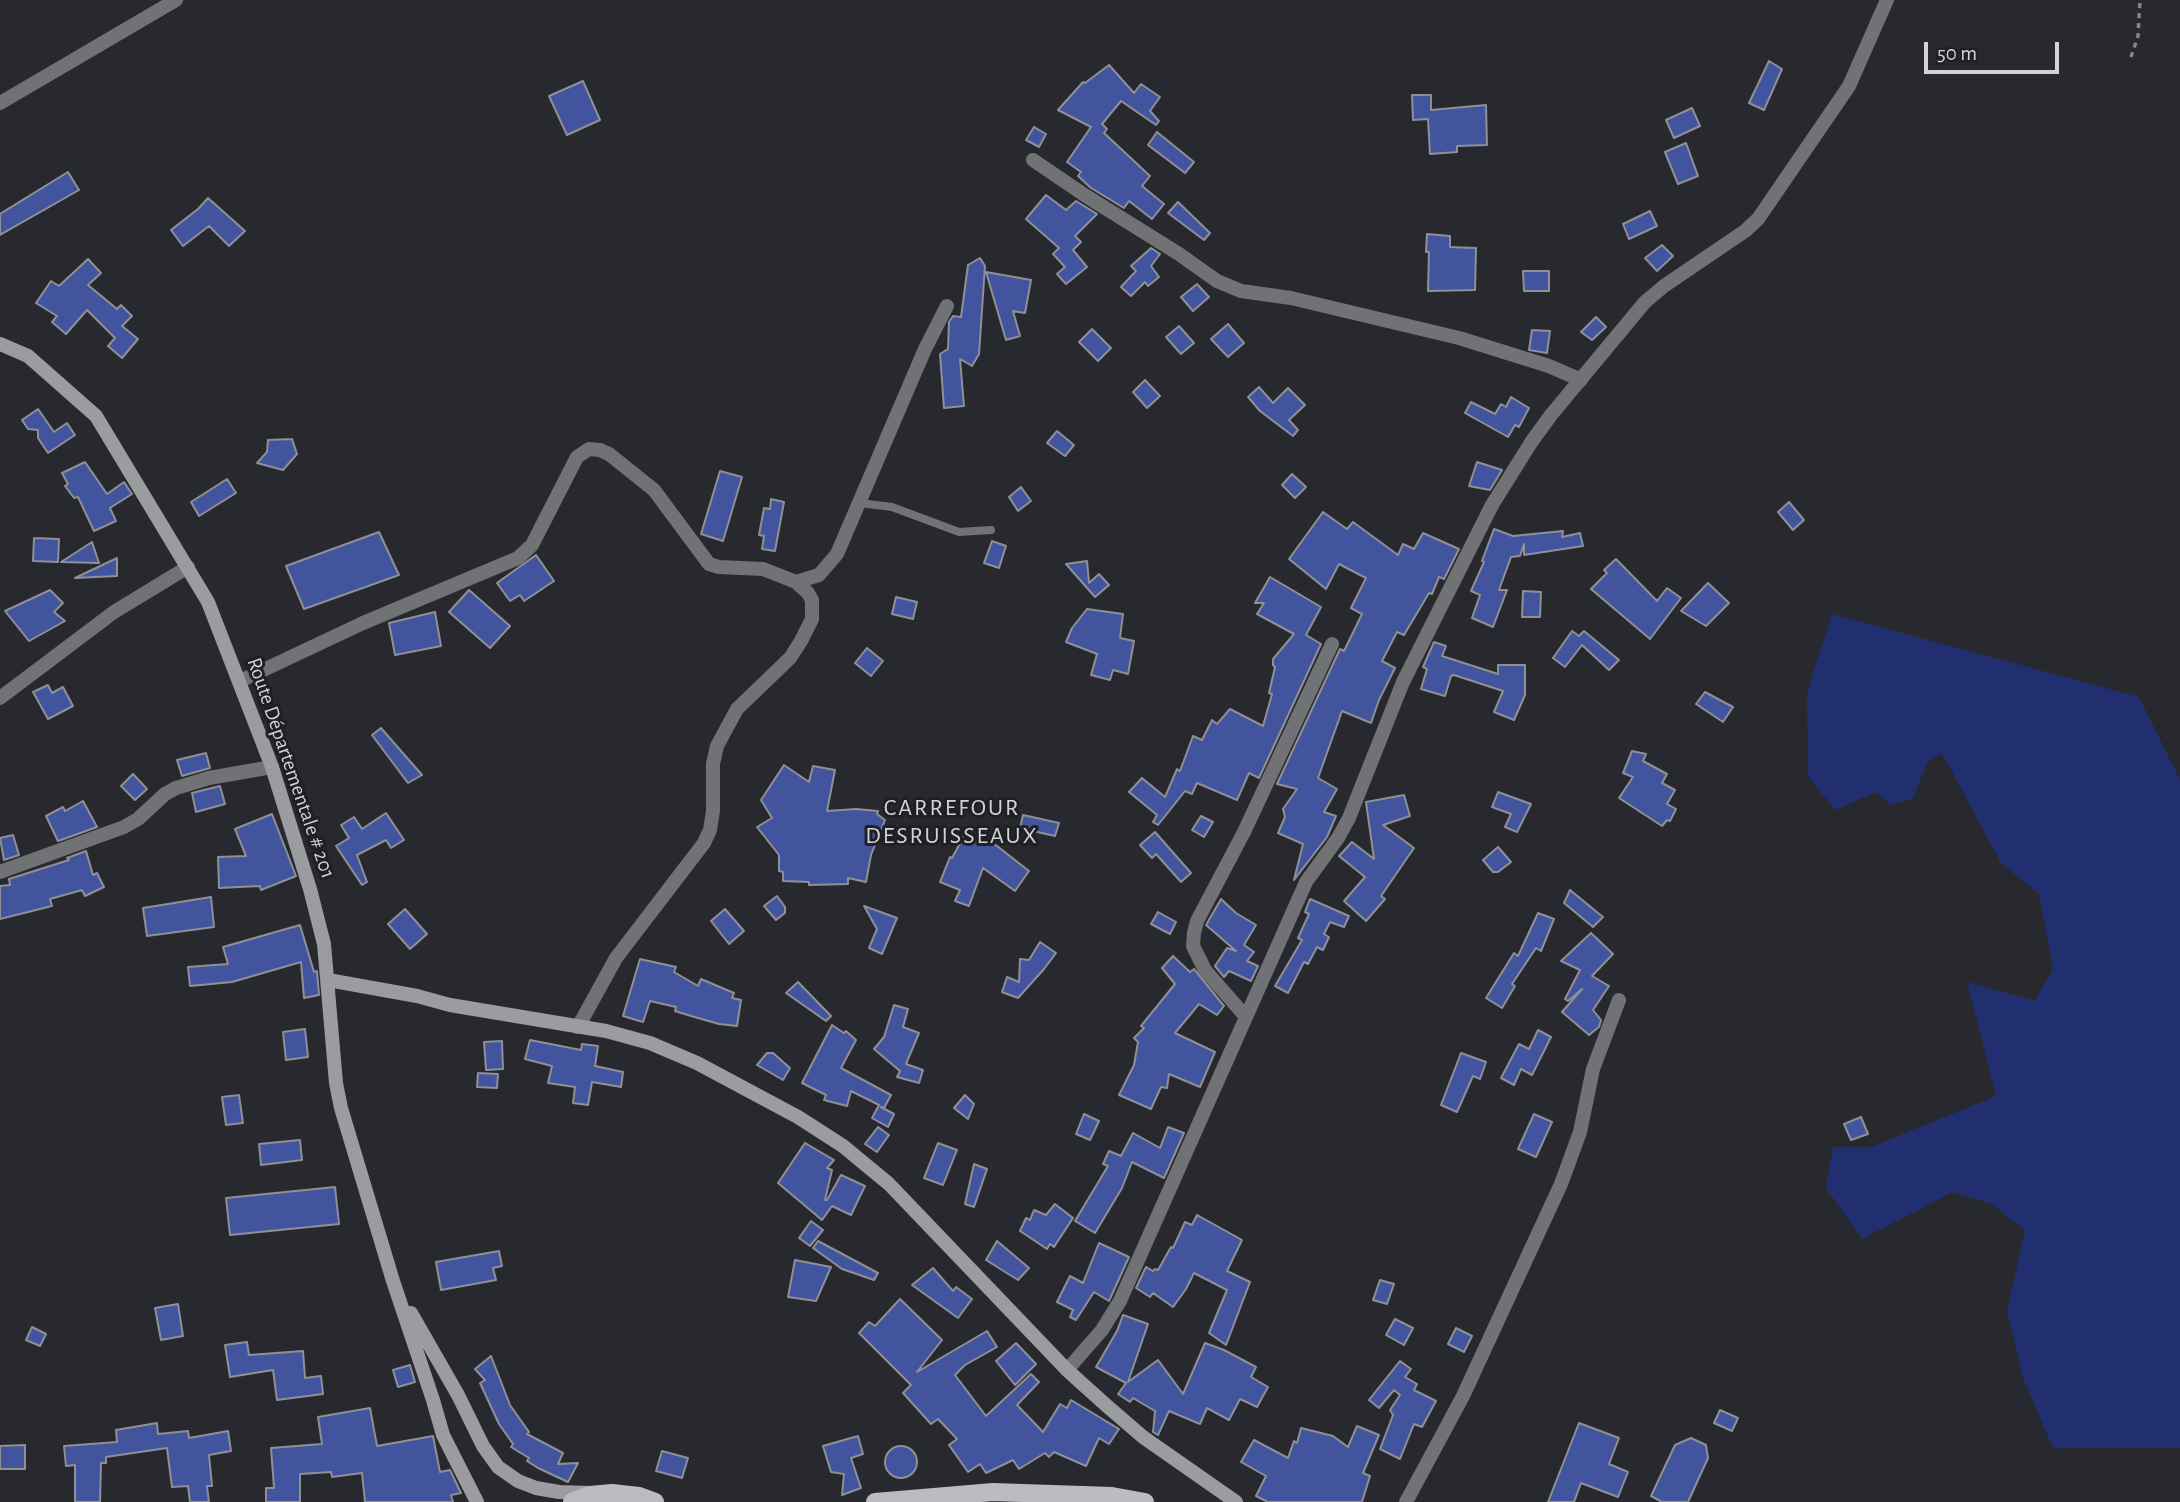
<!DOCTYPE html>
<meta charset="utf-8">
<style>
body{margin:0}
#map{position:relative;width:2180px;height:1502px;overflow:hidden;background:#28292e;font-family:"Alegreya Sans",sans-serif}
canvas{display:block}
.scale{position:absolute;left:1924px;top:42px;width:135px;height:32px;box-sizing:border-box;border:4px solid #d1d3d6;border-top:0;padding-left:9px;font-size:21px;line-height:24px;white-space:nowrap;color:#d1d3d6;-webkit-text-stroke:5px #1e2024;paint-order:stroke}
</style>
<div id="map">
<canvas width="2180" height="1502"></canvas>
<div class="scale">50 m</div>
</div>
<script>
const context = document.querySelector('canvas').getContext('2d');
context.lineJoin = 'round';
function fillPath(path, color) { context.fillStyle = color; context.fill(path, 'evenodd'); }
const toPath = rows => new Path2D(rows.map(r => 'M' + r).join(''));
function trace(path, color, width, dash) { context.strokeStyle = color; context.lineWidth = width; context.lineCap = dash ? 'butt' : 'round'; context.setLineDash(dash || []); context.stroke(path); }
function write(font, color, halo, rows, align = 'center') {
  context.font = font + ' "Alegreya Sans",sans-serif'; context.lineWidth = 6; context.setLineDash([]); context.textBaseline = 'middle'; context.strokeStyle = halo; context.fillStyle = color; for (const [text, x, y, turn = 0] of rows) {
    context.save(); context.translate(x, y); context.rotate((+turn || 0) * Math.PI / 180); context.textAlign = isNaN(turn) ? turn : align; if (halo) context.strokeText(text, 0, 0); context.fillText(text, 0, 0); context.restore();
  }
}
fillPath(toPath([
 [1832,614,2139,697,2180,780,2180,1448,2053,1448,2023,1378,2007,1310,2025,1231,1994,1205,1953,1192,1862,1239,1826,1188,1833,1147,1871,1147,1996,1096,1967,982,2035,1001,2053,968,2039,894,2001,863,1942,753,1927,763,1913,798,1891,805,1876,792,1835,810,1808,776,1807,693]
]), '#212f71');
const building = toPath([
 [1769,61,1782,69,1764,110,1749,103,1769,61],
 [1109,65,1134,93,1141,84,1160,97,1150,111,1159,121,1156,125,1121,101,1102,124,1107,129,1104,133,1150,176,1142,186,1164,204,1152,219,1129,201,1124,208,1091,188,1078,176,1081,172,1067,162,1091,127,1058,110,1083,82,1085,83,1109,65],
 [583,81,600,120,567,135,549,96,583,81],
 [1412,95,1431,95,1431,110,1486,105,1487,145,1457,146,1457,152,1430,154,1428,119,1413,120,1412,95],
 [1692,108,1700,126,1674,138,1666,120,1692,108],
 [1034,127,1046,134,1039,147,1026,140,1034,127],
 [1157,132,1194,162,1185,173,1148,145,1157,132],
 [1686,143,1698,176,1678,184,1665,152,1686,143],
 [68,172,79,190,0,235,0,214,68,172],
 [1046,195,1066,210,1076,201,1097,214,1075,236,1081,242,1073,250,1087,267,1066,284,1057,274,1065,267,1053,254,1059,248,1026,219,1046,195],
 [208,198,245,231,229,246,209,226,183,246,171,230,198,209,208,198],
 [1178,202,1210,233,1204,240,1168,213,1178,202],
 [1650,211,1657,226,1629,239,1623,224,1650,211],
 [1427,234,1450,236,1450,247,1476,248,1475,290,1428,291,1429,252,1426,252,1427,234],
 [1662,245,1673,256,1657,271,1645,258,1662,245],
 [1151,248,1160,254,1151,266,1159,277,1148,286,1145,282,1131,296,1121,287,1136,271,1131,266,1151,248],
 [980,258,985,266,979,354,972,366,960,359,964,406,944,408,940,354,948,349,949,322,953,316,961,317,968,265,980,258],
 [88,259,101,273,88,285,117,309,121,305,132,316,122,326,138,339,122,358,108,346,115,338,87,310,66,334,52,322,57,316,36,303,51,281,59,286,88,259],
 [1523,271,1549,271,1549,291,1524,291,1523,271],
 [986,272,1031,280,1025,313,1013,311,1020,336,1006,340,986,272],
 [1197,284,1209,297,1193,311,1181,297,1197,284],
 [1596,317,1606,327,1592,340,1581,332,1596,317],
 [1228,324,1244,343,1228,357,1211,339,1228,324],
 [1179,326,1194,343,1181,354,1166,337,1179,326],
 [1092,329,1111,348,1098,361,1079,342,1092,329],
 [1532,330,1550,331,1547,353,1529,350,1532,330],
 [1145,380,1160,396,1147,408,1133,392,1145,380],
 [1259,387,1273,403,1288,388,1305,405,1289,420,1298,430,1293,436,1260,411,1248,397,1259,387],
 [1511,397,1529,408,1519,427,1515,425,1508,437,1465,413,1471,402,1495,414,1501,404,1506,407,1511,397],
 [38,409,54,432,67,423,75,435,48,453,38,438,38,430,28,429,22,420,38,409],
 [1057,431,1074,445,1065,456,1047,443,1057,431],
 [292,439,297,454,283,470,257,463,267,452,268,440,292,439],
 [85,462,107,494,124,482,132,494,110,508,116,521,94,531,78,497,74,498,65,486,68,484,62,473,85,462],
 [1477,462,1502,470,1490,490,1469,486,1477,462],
 [720,471,742,477,723,541,701,534,720,471],
 [1292,474,1306,487,1295,498,1282,485,1292,474],
 [227,479,236,493,199,516,191,502,227,479],
 [1021,487,1031,501,1018,511,1009,497,1021,487],
 [771,499,784,502,775,551,762,549,764,536,759,535,764,508,770,509,771,499],
 [1789,502,1804,520,1793,530,1778,512,1789,502],
 [1323,512,1347,529,1353,522,1398,555,1403,544,1414,549,1423,533,1459,549,1444,579,1439,577,1432,594,1429,593,1404,635,1397,632,1382,661,1395,668,1379,700,1371,723,1342,711,1318,778,1337,789,1324,812,1336,816,1327,837,1294,880,1303,844,1278,833,1285,817,1283,809,1297,789,1277,784,1340,649,1344,651,1362,614,1351,608,1366,578,1339,564,1326,589,1289,559,1323,512],
 [1494,529,1513,536,1563,531,1562,537,1580,533,1583,546,1524,555,1524,544,1520,556,1511,557,1499,590,1507,590,1493,627,1472,618,1480,595,1471,591,1484,562,1482,561,1494,529],
 [379,532,399,575,304,609,286,566,379,532],
 [34,538,59,539,58,562,33,561,34,538],
 [992,541,1006,546,999,568,984,563,992,541],
 [92,542,99,563,61,562,92,542],
 [536,555,554,581,524,601,520,595,510,601,497,583,536,555],
 [117,558,117,576,75,578,117,558],
 [1616,559,1657,601,1667,588,1681,598,1650,639,1591,589,1607,573,1604,570,1616,559],
 [1087,561,1089,583,1099,574,1109,585,1095,597,1066,564,1087,561],
 [1270,577,1321,607,1306,635,1321,644,1259,778,1249,773,1237,800,1197,783,1192,794,1185,791,1158,825,1153,822,1157,815,1129,792,1142,778,1165,797,1177,769,1180,771,1193,736,1202,740,1212,720,1217,724,1230,709,1263,726,1272,694,1269,693,1275,667,1273,665,1273,659,1294,634,1257,614,1264,603,1255,603,1270,577],
 [1708,583,1729,603,1706,626,1681,611,1708,583],
 [50,590,63,603,54,612,65,621,29,641,5,611,50,590],
 [469,590,510,626,490,648,449,612,469,590],
 [1523,591,1541,592,1540,617,1522,617,1523,591],
 [896,597,917,602,913,619,892,614,896,597],
 [1087,609,1123,614,1120,638,1134,641,1128,674,1113,670,1110,680,1091,675,1097,654,1066,642,1072,628,1087,609],
 [435,612,441,646,395,655,389,623,435,612],
 [1572,631,1579,636,1584,631,1619,660,1609,670,1582,645,1565,667,1553,658,1572,631],
 [1434,642,1446,646,1442,656,1498,674,1498,665,1525,665,1525,695,1514,720,1494,712,1503,691,1454,675,1451,676,1445,696,1421,689,1427,669,1423,667,1434,642],
 [867,648,883,661,871,676,855,663,867,648],
 [48,685,52,693,63,687,73,706,48,719,33,692,48,685],
 [1705,692,1733,707,1723,722,1696,704,1705,692],
 [381,728,422,775,408,783,372,735,381,728],
 [1632,751,1646,754,1643,761,1667,774,1662,783,1675,790,1667,804,1676,809,1670,821,1667,820,1662,826,1619,798,1633,777,1623,773,1632,751],
 [206,753,210,768,182,776,177,760,206,753],
 [784,765,809,782,813,766,835,770,827,811,856,809,878,811,877,814,885,820,871,855,866,882,848,878,848,884,809,885,809,882,783,881,783,872,779,871,779,855,757,827,772,818,761,800,784,765],
 [133,774,147,789,135,800,121,786,133,774],
 [220,786,225,804,196,812,192,793,220,786],
 [1498,792,1531,804,1517,832,1505,827,1511,814,1492,807,1498,792],
 [1404,795,1410,816,1383,825,1414,848,1381,896,1385,899,1366,921,1344,901,1365,877,1339,856,1352,842,1374,859,1366,802,1404,795],
 [83,801,97,827,58,841,46,816,63,807,65,811,83,801],
 [386,813,404,840,391,848,386,840,357,855,367,882,362,885,336,846,349,838,341,825,354,817,362,829,386,813],
 [272,814,296,876,261,890,260,886,219,888,218,857,246,856,235,829,272,814],
 [1023,815,1059,823,1055,836,1020,828,1023,815],
 [1201,816,1213,822,1204,837,1192,830,1201,816],
 [1155,832,1191,873,1181,882,1156,854,1152,858,1140,845,1155,832],
 [965,834,976,840,978,835,997,846,1029,871,1015,891,983,868,969,906,955,901,960,890,940,882,950,857,952,858,965,834],
 [13,835,19,855,4,860,0,838,13,835],
 [1498,847,1511,862,1498,872,1493,872,1483,860,1498,847],
 [86,851,93,875,97,873,104,887,85,896,82,890,50,899,52,906,0,919,0,886,10,885,9,879,69,860,67,858,86,851],
 [1570,890,1603,917,1593,927,1564,903,1570,890],
 [777,896,785,907,785,913,776,920,764,906,777,896],
 [211,897,214,927,147,936,143,908,211,897],
 [1221,899,1236,913,1256,925,1244,945,1254,952,1247,961,1258,966,1251,981,1229,971,1224,977,1215,966,1227,948,1236,951,1206,925,1221,899],
 [1310,899,1349,916,1344,927,1330,922,1324,934,1329,937,1323,950,1317,947,1308,964,1304,962,1288,993,1275,986,1302,940,1298,938,1309,914,1305,912,1310,899],
 [864,906,897,918,882,954,869,948,877,929,864,906],
 [405,909,427,934,410,949,388,924,405,909],
 [725,909,744,931,729,944,711,921,725,909],
 [1158,912,1176,922,1170,934,1151,924,1158,912],
 [1538,913,1554,919,1541,951,1536,948,1512,984,1515,986,1502,1008,1486,998,1514,953,1518,956,1538,913],
 [300,925,314,972,317,971,319,995,304,998,301,962,232,982,190,986,188,967,228,964,223,947,300,925],
 [1591,933,1613,954,1592,976,1609,986,1593,1010,1601,1020,1599,1027,1589,1035,1562,1012,1582,989,1568,1001,1565,999,1580,970,1561,961,1591,933],
 [1040,942,1056,953,1044,969,1018,998,1002,992,1007,977,1019,982,1020,959,1029,960,1040,942],
 [1173,956,1190,972,1194,969,1224,1006,1217,1015,1199,1004,1175,1033,1215,1052,1200,1087,1169,1074,1167,1088,1161,1087,1151,1109,1119,1095,1134,1065,1138,1042,1134,1038,1144,1028,1141,1026,1175,984,1162,968,1173,956],
 [640,959,676,967,674,972,698,986,701,979,734,993,732,998,741,1000,737,1026,719,1024,691,1016,675,1011,676,1007,650,1001,643,1022,623,1016,640,959],
 [798,982,831,1016,826,1021,786,993,798,982],
 [894,1005,908,1009,903,1027,919,1033,906,1064,923,1070,919,1083,897,1077,900,1071,874,1049,884,1037,894,1005],
 [832,1025,844,1033,846,1031,856,1040,841,1068,891,1095,884,1108,881,1107,894,1114,888,1127,872,1118,879,1105,851,1091,847,1106,824,1100,826,1095,802,1083,832,1025],
 [305,1029,308,1057,286,1060,283,1032,305,1029],
 [1538,1030,1551,1037,1532,1075,1521,1069,1514,1085,1501,1078,1519,1044,1529,1049,1538,1030],
 [530,1040,581,1050,582,1044,598,1046,595,1066,623,1072,621,1087,592,1082,588,1105,573,1103,575,1087,548,1083,552,1066,525,1059,530,1040],
 [502,1041,503,1069,486,1070,484,1042,502,1041],
 [767,1053,773,1053,790,1068,783,1080,757,1065,767,1053],
 [1461,1053,1486,1062,1480,1079,1473,1076,1457,1112,1441,1105,1461,1053],
 [478,1073,498,1074,497,1088,477,1087,478,1073],
 [239,1095,243,1123,226,1125,222,1097,239,1095],
 [965,1095,974,1104,968,1119,954,1108,965,1095],
 [1084,1114,1099,1121,1090,1140,1076,1134,1084,1114],
 [1534,1114,1552,1122,1536,1157,1518,1149,1534,1114],
 [1861,1117,1868,1134,1851,1140,1844,1124,1861,1117],
 [878,1127,889,1135,877,1152,865,1144,878,1127],
 [1168,1127,1184,1133,1164,1178,1132,1162,1122,1188,1095,1233,1075,1221,1108,1166,1103,1164,1109,1151,1121,1156,1133,1133,1160,1148,1168,1127],
 [300,1140,302,1160,261,1165,259,1144,300,1140],
 [805,1143,834,1160,827,1168,832,1170,825,1200,827,1200,841,1175,865,1186,851,1215,832,1206,822,1220,778,1183,805,1143],
 [938,1143,957,1150,943,1185,924,1178,938,1143],
 [974,1164,987,1169,974,1207,965,1204,974,1164],
 [335,1187,339,1224,230,1235,226,1198,335,1187],
 [1055,1204,1073,1218,1054,1247,1050,1244,1047,1249,1020,1231,1026,1218,1030,1220,1034,1210,1046,1215,1055,1204],
 [1197,1215,1242,1240,1227,1271,1250,1282,1226,1345,1209,1333,1227,1290,1194,1273,1186,1289,1173,1307,1153,1293,1150,1297,1136,1288,1146,1267,1153,1271,1155,1269,1158,1270,1171,1247,1173,1248,1185,1222,1192,1225,1197,1215],
 [811,1221,823,1230,810,1246,799,1238,811,1221],
 [818,1241,878,1273,874,1280,842,1269,813,1248,818,1241],
 [997,1241,1029,1268,1018,1280,986,1260,997,1241],
 [1099,1243,1129,1257,1109,1301,1094,1292,1076,1320,1070,1317,1073,1310,1057,1302,1070,1276,1083,1283,1099,1243],
 [499,1251,502,1266,493,1268,496,1280,441,1290,436,1262,499,1251],
 [795,1260,831,1267,816,1301,788,1297,795,1260],
 [933,1268,953,1291,956,1287,972,1299,958,1318,912,1285,933,1268],
 [1380,1280,1394,1284,1387,1304,1373,1300,1380,1280],
 [900,1299,942,1340,917,1372,987,1331,997,1347,965,1365,955,1375,986,1416,1031,1374,1039,1382,1017,1405,1043,1432,1060,1404,1067,1408,1071,1400,1119,1429,1109,1444,1099,1438,1086,1466,1054,1452,1049,1457,1045,1453,1019,1469,1013,1460,986,1473,980,1464,968,1472,949,1445,957,1439,938,1419,931,1424,903,1393,911,1385,859,1333,869,1322,875,1326,900,1299],
 [178,1304,183,1336,161,1340,155,1308,178,1304],
 [1123,1315,1148,1324,1128,1382,1158,1360,1183,1394,1205,1343,1224,1350,1256,1367,1251,1377,1268,1387,1257,1407,1240,1399,1229,1420,1207,1408,1200,1424,1169,1411,1158,1435,1153,1432,1155,1411,1133,1398,1130,1402,1118,1394,1126,1383,1096,1367,1117,1331,1123,1315],
 [1395,1319,1413,1328,1404,1345,1386,1335,1395,1319],
 [32,1327,46,1334,40,1346,26,1340,32,1327],
 [1456,1328,1472,1336,1464,1352,1448,1344,1456,1328],
 [247,1342,249,1355,303,1351,305,1378,321,1376,323,1394,277,1400,273,1370,230,1377,225,1345,247,1342],
 [1016,1343,1036,1364,1015,1385,996,1361,1016,1343],
 [491,1356,510,1405,529,1432,527,1434,563,1453,558,1464,578,1463,568,1482,538,1468,527,1461,529,1458,511,1447,513,1444,499,1424,480,1383,485,1380,475,1369,491,1356],
 [1400,1361,1411,1369,1405,1377,1417,1384,1414,1390,1436,1401,1422,1427,1414,1424,1400,1459,1380,1449,1393,1415,1390,1410,1400,1395,1394,1390,1379,1408,1369,1400,1400,1361],
 [410,1365,415,1382,398,1387,393,1370,410,1365],
 [370,1408,377,1446,433,1436,440,1472,450,1470,461,1493,451,1495,453,1502,365,1502,362,1473,332,1477,331,1472,300,1474,300,1502,266,1502,266,1488,274,1488,271,1448,322,1444,318,1417,370,1408],
 [1720,1410,1738,1418,1732,1431,1714,1423,1720,1410],
 [157,1423,158,1434,188,1431,189,1438,228,1431,231,1451,209,1455,212,1486,207,1486,209,1502,190,1502,188,1486,172,1487,167,1448,106,1457,106,1463,101,1463,100,1502,75,1502,75,1465,66,1466,64,1446,117,1442,116,1430,157,1423],
 [1579,1423,1619,1438,1609,1464,1628,1472,1618,1497,1581,1483,1574,1502,1548,1502,1579,1423],
 [1357,1426,1379,1435,1363,1473,1370,1476,1362,1502,1268,1502,1256,1496,1266,1476,1241,1462,1254,1440,1288,1458,1294,1441,1297,1443,1301,1428,1333,1436,1348,1447,1357,1426],
 [858,1436,863,1454,851,1458,861,1488,842,1495,844,1474,831,1472,823,1446,858,1436],
 [1691,1438,1706,1445,1708,1458,1688,1502,1662,1502,1651,1496,1675,1445,1691,1438],
 [25,1445,25,1469,0,1469,0,1446,25,1445],
 '885 1462a16 16 0 1 1 32 0a16 16 0 1 1-32 0Z',
 [662,1451,688,1458,682,1478,656,1471,662,1451]
]);
fillPath(building, '#41549d');
trace(building, '#8e9096', 2);
trace(toPath([
 [2131,57,2138,36,2140,0]
]), '#85868a', 3.5, [5, 5]);
trace(toPath([
 [860,503,892,507,959,532,991,530]
]), '#717275', 8);
trace(toPath([
 [0,103,176,0],
 [1033,160,1086,196,1179,254,1217,281,1241,291,1291,298,1459,338,1549,366,1581,380],
 [796,582,819,575,837,554,925,349,947,306],
 [240,681,363,623,518,558,532,545,577,457,589,449,600,450,609,454,654,490,709,564,719,567,763,569,796,582,808,593,812,600,812,619,801,641,790,658,737,709,717,746,713,764,713,811,710,830,704,843,616,958,578,1027],
 [0,698,114,612,188,567],
 [0,872,124,827,138,819,165,794,176,788,209,778,272,767],
 [1246,1017,1205,970,1193,946,1194,933,1197,921,1244,832,1332,644],
 [1067,1370,1102,1330,1120,1301,1306,882,1338,838,1349,818,1403,682,1492,505,1532,441,1551,415,1645,302,1664,286,1745,231,1758,219,1849,86,1887,0],
 [1406,1502,1463,1396,1561,1184,1580,1132,1593,1069,1619,1000]
]), '#717275', 14);
trace(toPath([
 [0,344,28,356,96,416,208,602,272,767,310,889,324,944,336,1083,341,1108,393,1281,433,1400,443,1435,477,1502],
 [328,980,417,996,450,1005,606,1031,650,1043,697,1063,798,1117,843,1146,889,1184,1067,1370,1107,1406,1143,1437,1236,1502],
 [411,1313,458,1395,483,1446,498,1467,518,1481,536,1488,559,1492,592,1493]
]), '#9a9ca0', 14);
trace(toPath([
 [572,1502,590,1495,612,1493,639,1496,655,1502],
 [875,1502,993,1492,1112,1496,1145,1502]
]), '#babcc1', 18);
write('21px', '#d1d3d6', '#1e2024', [
 ["Route Départementale # 201",291,768,71]
]);
context.letterSpacing = '2px';
write('24px', '#d1d3d6', '#1e2024', [
 ["CARREFOUR",952,808],
 ["DESRUISSEAUX",952,836]
]);
context.letterSpacing = '0px';
</script>
